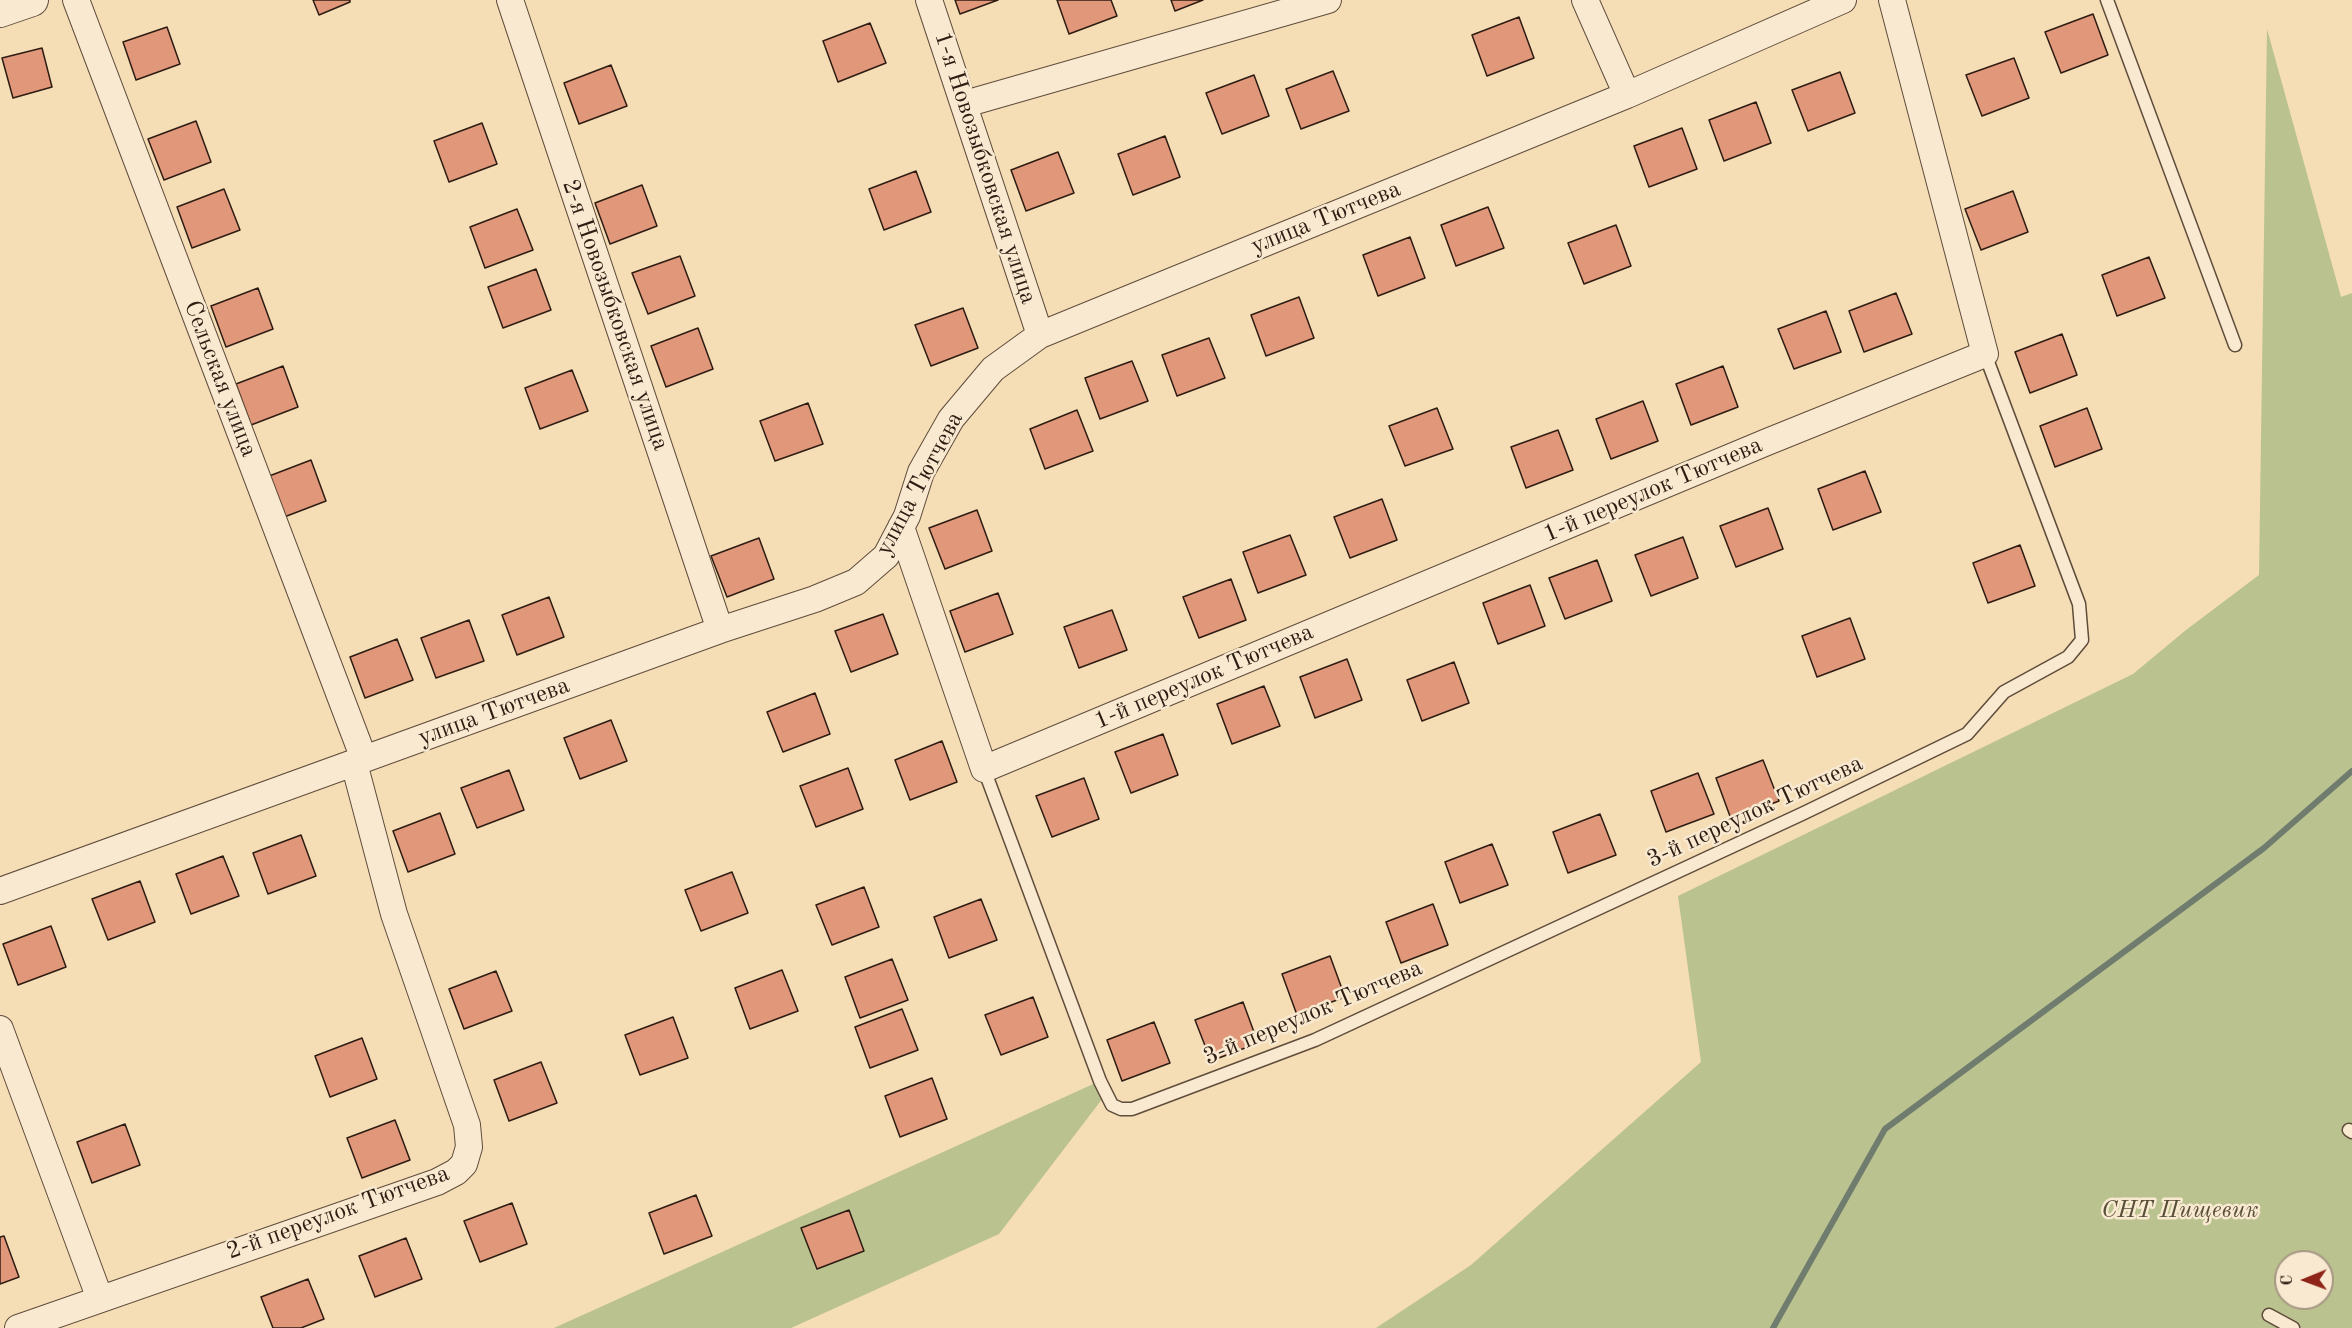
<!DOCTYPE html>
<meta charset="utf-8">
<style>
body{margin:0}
#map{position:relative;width:2352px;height:1328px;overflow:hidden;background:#f5ddb6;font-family:"Old Standard TT",serif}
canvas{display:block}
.north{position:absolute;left:2274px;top:1250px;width:60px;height:60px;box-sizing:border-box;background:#f8e9d0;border:2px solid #a79784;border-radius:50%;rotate:269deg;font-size:16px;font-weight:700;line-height:24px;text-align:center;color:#2d1c12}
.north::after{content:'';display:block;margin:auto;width:21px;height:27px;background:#8f2418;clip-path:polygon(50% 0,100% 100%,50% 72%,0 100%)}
</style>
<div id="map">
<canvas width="2352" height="1328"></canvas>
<div class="north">С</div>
</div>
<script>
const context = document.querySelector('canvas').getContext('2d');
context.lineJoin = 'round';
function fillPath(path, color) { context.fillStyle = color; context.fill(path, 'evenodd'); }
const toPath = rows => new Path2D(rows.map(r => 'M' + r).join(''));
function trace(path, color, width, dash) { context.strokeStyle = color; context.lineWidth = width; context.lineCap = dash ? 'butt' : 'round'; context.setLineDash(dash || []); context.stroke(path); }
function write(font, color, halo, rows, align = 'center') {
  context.font = font + ' "Old Standard TT",serif'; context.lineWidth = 5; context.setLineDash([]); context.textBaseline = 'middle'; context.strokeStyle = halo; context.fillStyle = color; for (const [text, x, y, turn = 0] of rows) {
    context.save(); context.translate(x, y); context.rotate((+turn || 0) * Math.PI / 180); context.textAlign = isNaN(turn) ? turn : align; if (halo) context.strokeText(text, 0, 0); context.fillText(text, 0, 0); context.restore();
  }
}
fillPath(toPath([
 [2267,29,2341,297,2352,293,2352,1328,1376,1328,1471,1265,1701,1062,1678,896,2133,674,2186,630,2259,575],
 [2286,1262,2322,1262,2322,1298,2286,1298],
 [1100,1081,1106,1094,999,1234,791,1328,554,1328]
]), '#bac290');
trace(toPath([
 [1773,1328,1885,1129,2264,848,2352,771]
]), '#707c6e', 6);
const building = toPath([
 [313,0,350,0,350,2,319,15,313,0],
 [955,0,998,0,960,14,955,0],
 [1057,0,1111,0,1117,16,1069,34,1057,0],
 [1171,0,1203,0,1175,11,1171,0],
 [2093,14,2108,55,2061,73,2045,32,2093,14],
 [1519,17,1534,58,1487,76,1472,35,1519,17],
 [870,23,886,63,838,82,823,41,870,23],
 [167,27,180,64,136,80,123,42,167,27],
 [42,48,52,87,13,98,2,58,42,48],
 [2014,58,2029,98,1982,116,1966,75,2014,58],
 [611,65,627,106,579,124,564,83,611,65],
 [1333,71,1349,111,1301,129,1286,89,1333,71],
 [1840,72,1855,113,1808,131,1792,90,1840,72],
 [1254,75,1269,116,1222,134,1206,93,1254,75],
 [1756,102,1771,143,1724,161,1709,120,1756,102],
 [196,121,211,162,164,180,148,139,196,121],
 [482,123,497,164,449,182,434,141,482,123],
 [1682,128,1697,169,1649,187,1634,146,1682,128],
 [1165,136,1180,177,1133,195,1118,154,1165,136],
 [1058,152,1074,193,1026,211,1011,170,1058,152],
 [916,171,931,212,884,230,869,189,916,171],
 [642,185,657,226,610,244,595,203,642,185],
 [224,189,240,230,192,248,177,207,224,189],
 [2013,191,2028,232,1981,250,1965,209,2013,191],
 [1488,207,1504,248,1456,266,1441,225,1488,207],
 [517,209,533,250,485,268,470,227,517,209],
 [1616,225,1631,266,1584,284,1568,243,1616,225],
 [1410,237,1425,278,1378,296,1363,255,1410,237],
 [680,256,695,296,648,314,632,273,680,256],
 [2149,257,2165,298,2117,316,2102,275,2149,257],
 [536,269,551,310,503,328,488,287,536,269],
 [258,288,273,329,226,347,211,306,258,288],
 [1896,293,1912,334,1864,352,1849,311,1896,293],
 [1299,297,1314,338,1266,356,1251,315,1299,297],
 [963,308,978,348,931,366,915,325,963,308],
 [1826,311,1841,352,1794,369,1778,329,1826,311],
 [698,328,713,369,666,387,651,346,698,328],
 [2062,334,2077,375,2030,393,2015,352,2062,334],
 [1209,338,1225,378,1177,396,1162,355,1209,338],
 [1132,361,1148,401,1100,419,1085,378,1132,361],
 [283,366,298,407,251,425,236,384,283,366],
 [1723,366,1738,407,1691,425,1676,384,1723,366],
 [572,370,588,411,540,429,525,388,572,370],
 [1643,401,1658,441,1611,459,1596,419,1643,401],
 [808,403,823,444,775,461,760,421,808,403],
 [1437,408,1453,449,1405,466,1389,426,1437,408],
 [2087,408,2102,449,2055,467,2040,426,2087,408],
 [1077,410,1093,451,1045,469,1030,429,1077,410],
 [1558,430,1573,470,1526,488,1511,447,1558,430],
 [311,460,326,501,279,519,264,478,311,460],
 [1865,471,1881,512,1833,530,1818,489,1865,471],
 [1382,499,1397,540,1350,558,1334,517,1382,499],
 [1768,508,1783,549,1736,567,1720,526,1768,508],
 [977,510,992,551,945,569,929,528,977,510],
 [1290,535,1306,575,1258,593,1243,552,1290,535],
 [1683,537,1698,578,1651,596,1635,555,1683,537],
 [759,538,774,579,727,597,711,556,759,538],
 [2020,545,2035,586,1988,603,1973,563,2020,545],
 [1597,560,1612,601,1565,619,1549,578,1597,560],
 [1231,579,1246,620,1199,638,1183,597,1231,579],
 [1530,585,1545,626,1498,644,1483,603,1530,585],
 [998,593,1013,634,965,652,950,611,998,593],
 [549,597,564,637,517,655,502,615,549,597],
 [1112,610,1127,650,1079,668,1064,627,1112,610],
 [883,614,898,654,851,672,835,631,883,614],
 [1850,618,1865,659,1817,677,1802,636,1850,618],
 [469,620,484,661,436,678,421,638,469,620],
 [397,639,413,680,365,698,350,657,397,639],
 [1347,659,1362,700,1315,718,1300,677,1347,659],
 [1454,662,1469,703,1422,721,1407,680,1454,662],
 [1264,686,1280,726,1232,744,1217,704,1264,686],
 [815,693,830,734,783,752,767,712,815,693],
 [611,720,627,761,580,779,564,738,611,720],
 [1163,734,1178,775,1131,793,1115,752,1163,734],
 [942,741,957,782,910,800,895,760,942,741],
 [1763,760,1779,801,1731,819,1716,778,1763,760],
 [848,768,863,809,816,827,800,786,848,768],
 [509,770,524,810,477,828,461,788,509,770],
 [1698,773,1714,814,1666,832,1651,791,1698,773],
 [1084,778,1099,819,1052,837,1036,796,1084,778],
 [440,813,455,854,408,872,393,831,440,813],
 [1600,814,1616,855,1568,873,1553,832,1600,814],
 [301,835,316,876,268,894,253,853,301,835],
 [1492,844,1508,885,1460,903,1445,862,1492,844],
 [223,856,239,896,191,914,176,874,223,856],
 [732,872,748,913,701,931,685,890,732,872],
 [140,881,155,922,108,940,92,899,140,881],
 [864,887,879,927,832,945,816,905,864,887],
 [981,899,997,940,949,958,934,917,981,899],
 [1433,904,1448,945,1401,963,1386,922,1433,904],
 [51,926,66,967,18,985,3,944,51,926],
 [1330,956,1345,997,1297,1015,1282,974,1330,956],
 [892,959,908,1000,860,1018,845,977,892,959],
 [782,970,798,1011,750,1029,735,988,782,970],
 [496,971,512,1011,464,1029,449,989,496,971],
 [1033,997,1048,1037,1001,1055,985,1015,1033,997],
 [1243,1002,1258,1043,1211,1061,1195,1020,1243,1002],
 [902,1009,918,1050,870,1068,855,1027,902,1009],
 [673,1017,688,1058,640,1075,625,1035,673,1017],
 [1154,1022,1170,1063,1122,1081,1107,1040,1154,1022],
 [362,1038,377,1079,330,1097,315,1056,362,1038],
 [541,1062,557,1103,509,1121,494,1080,541,1062],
 [932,1078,947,1119,900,1137,885,1096,932,1078],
 [395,1120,410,1160,362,1178,347,1138,395,1120],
 [125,1124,140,1165,92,1183,77,1142,125,1124],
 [696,1195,712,1236,664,1254,649,1213,696,1195],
 [512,1203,527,1244,480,1262,464,1221,512,1203],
 [849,1210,864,1251,817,1269,801,1228,849,1210],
 [4,1236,19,1277,0,1284,0,1237,4,1236],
 [406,1238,422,1279,375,1297,359,1256,406,1238],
 [308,1279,324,1319,301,1328,273,1328,261,1297,308,1279]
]);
fillPath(building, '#e0977a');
trace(building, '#2d1c12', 1.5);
const service = toPath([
 [2107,0,2235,345],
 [984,769,1100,1081,1112,1105,1121,1109,1132,1109,1315,1040,1804,813,1967,734,2004,692,2068,657,2082,640,2079,604,1985,354],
 [2349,1130,2352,1132],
 [2269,1315,2293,1328]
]);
const minor = toPath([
 [76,0,364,759],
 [510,0,720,630],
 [929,0,1040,335],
 [1585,0,1627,95],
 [965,104,1328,0],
 [901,527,984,769,1767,442,1985,354,1892,0],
 [0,891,720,630,815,599,856,582,886,556,907,516,921,472,951,419,993,369,1040,335,1627,95,1843,0],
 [0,1029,100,1299],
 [18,1328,437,1182,456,1172,464,1164,469,1147,467,1125,394,914,354,763]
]);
const tertiary = toPath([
 [0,11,32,0]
]);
trace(service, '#5f4c3b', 15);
trace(minor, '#5f4c3b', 28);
trace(tertiary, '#5f4c3b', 34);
trace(service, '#f8e9d0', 12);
trace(minor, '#f8e9d0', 26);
trace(tertiary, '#f8e9d0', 32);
write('24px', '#2d1c12', '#f8e9d0', [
 ["1-я Новозыбковская улица",985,168,72],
 ["улица Тютчева",1326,218,-22],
 ["2-я Новозыбковская улица",615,315,71],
 ["Сельская улица",220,379,69],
 ["улица Тютчева",920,484,-62],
 ["1-й переулок Тютчева",1653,490,-23],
 ["1-й переулок Тютчева",1204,677,-23],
 ["улица Тютчева",494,712,-20],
 ["3-й переулок Тютчева",1755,812,-25],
 ["3-й переулок Тютчева",1313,1013,-23],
 ["2-й переулок Тютчева",338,1213,-20]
]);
write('italic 24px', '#574e38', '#f8e9d0', [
 ["СНТ Пищевик",2180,1211]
]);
</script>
